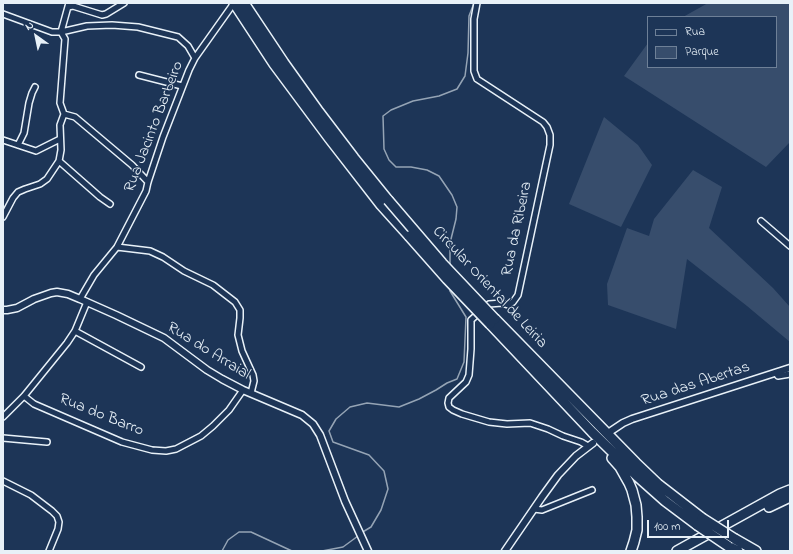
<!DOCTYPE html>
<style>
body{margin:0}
#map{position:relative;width:793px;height:554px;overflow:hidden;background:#1d3557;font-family:"Indie Flower",sans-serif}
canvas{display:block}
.frame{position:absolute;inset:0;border:4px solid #e8f1f8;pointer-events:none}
.legend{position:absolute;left:647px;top:16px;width:130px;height:52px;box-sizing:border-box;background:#1d3557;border:1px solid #6e8097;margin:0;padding:5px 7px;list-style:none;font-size:12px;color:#e8f1f8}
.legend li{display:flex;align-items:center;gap:8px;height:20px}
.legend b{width:20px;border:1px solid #6e8097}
.north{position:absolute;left:16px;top:16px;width:40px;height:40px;-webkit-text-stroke:3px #1d3557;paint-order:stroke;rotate:327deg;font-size:11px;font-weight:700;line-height:16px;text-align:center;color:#e8f1f8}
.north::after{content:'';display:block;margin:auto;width:14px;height:18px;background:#e8f1f8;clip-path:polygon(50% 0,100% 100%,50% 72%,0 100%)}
.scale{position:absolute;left:647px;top:520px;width:82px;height:18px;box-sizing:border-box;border:2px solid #e8f1f8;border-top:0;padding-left:5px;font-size:12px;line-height:14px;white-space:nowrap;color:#e8f1f8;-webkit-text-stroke:3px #1d3557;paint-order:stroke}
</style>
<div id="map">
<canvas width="793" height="554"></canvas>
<div class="frame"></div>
<ul class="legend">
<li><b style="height:5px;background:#1d3557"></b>Rua</li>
<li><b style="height:11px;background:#374d6c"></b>Parque</li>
</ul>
<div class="north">N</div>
<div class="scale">100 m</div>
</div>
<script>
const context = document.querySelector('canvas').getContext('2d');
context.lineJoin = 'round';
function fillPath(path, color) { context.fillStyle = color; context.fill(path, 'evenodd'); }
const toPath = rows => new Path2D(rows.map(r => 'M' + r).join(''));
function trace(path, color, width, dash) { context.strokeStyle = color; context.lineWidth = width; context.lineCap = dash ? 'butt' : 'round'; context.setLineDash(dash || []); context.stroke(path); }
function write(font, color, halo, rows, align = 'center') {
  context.font = font + ' "Indie Flower",sans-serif'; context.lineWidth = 3; context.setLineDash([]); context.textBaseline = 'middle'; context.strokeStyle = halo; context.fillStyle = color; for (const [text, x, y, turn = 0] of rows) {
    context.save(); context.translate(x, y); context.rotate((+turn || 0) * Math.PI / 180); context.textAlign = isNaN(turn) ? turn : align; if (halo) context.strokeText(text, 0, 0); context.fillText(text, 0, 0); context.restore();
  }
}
fillPath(toPath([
 [708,3,790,3,790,142,766,167,624,76,648,43,648,67,776,67,776,17,683,17],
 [604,117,638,145,652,165,621,227,569,204],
 [693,170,722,187,709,228,773,288,790,307,790,342,747,306,687,259,676,329,608,305,607,284,627,228,649,236,654,219]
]), '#374d6c');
trace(toPath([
 [450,266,450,243,456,219,457,207,452,195,439,176,427,170,411,167,396,167,389,160,384,149,383,116,391,110,413,101,439,96,457,89,465,76,468,53,469,16,474,3],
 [361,533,371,527,381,510,388,489,384,471,369,455,333,442,329,431,336,419,350,407,367,403,399,407,419,399,436,390,447,383,457,379,464,362,466,317,450,291,450,288],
 [222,551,228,540,239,532,251,532,292,551],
 [322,551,343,547,358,536]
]), '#95a4b5', 1.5);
const minor = toPath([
 [477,3,474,19,474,71,477,79,543,122,547,127,550,135,550,145,518,295,513,302,508,305,502,303,489,304,471,320,471,349,469,375,466,382,449,398,448,403,449,407,453,410,462,414,489,422,507,424,530,423,548,429,563,436,581,442,588,446],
 [68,7,73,6,102,15,106,14,124,3],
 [3,14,52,32,61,32,87,26,112,25,138,27,178,37,188,46,195,58,189,70,163,137,148,182,146,191,117,247,94,275,80,299],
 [195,58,234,3],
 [139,75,182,86],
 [64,114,60,103,65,39,61,32,69,3],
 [3,140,36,151,60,139],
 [18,145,24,133,29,103,32,93,35,87],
 [59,161,100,197,110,204],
 [3,217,13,198,18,192,25,189,40,184,47,179,59,161,61,150,60,125,64,114,75,117,132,165,148,182],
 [761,221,790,246],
 [117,247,150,251,163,257,184,271,213,285,235,302,240,310,240,318,238,335,242,351,253,375,254,381,251,393],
 [75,331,141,367],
 [776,373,778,376,790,374],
 [24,396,34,404,122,442,152,450,166,451,176,449,201,436,213,426,229,410,243,390],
 [3,417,24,396,67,343,75,331,87,302],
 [3,438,47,442],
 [3,481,31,495,52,511,57,516,59,522,58,529,49,551],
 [534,509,542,510,592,490]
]);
const tertiary = toPath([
 [3,310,7,310,17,308,34,299,51,293,57,292,68,294,80,299,116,315,164,338,207,370,222,379,243,390,302,415,313,424,320,435,345,501,368,551],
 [611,431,623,423,632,419,790,368],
 [505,551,542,497,558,475,576,456,593,443]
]);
const motorway = toPath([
 [234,3,274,64,329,138,381,205,409,236],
 [244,3,284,63,319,112,354,158,388,200],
 [495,319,636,463,658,484,702,518],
 [490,324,592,432,638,477,665,501,697,525],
 [612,458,620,467,629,483,632,490,636,505,637,517,637,530,634,542,631,551],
 [769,507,790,497],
 [735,539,756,551],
 [728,546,738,551],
 [677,551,780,494,790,490]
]);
trace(minor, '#e8f1f8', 8);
trace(tertiary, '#e8f1f8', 9);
trace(motorway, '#e8f1f8', 12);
trace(minor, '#1d3557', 5);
trace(tertiary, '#1d3557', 6);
trace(motorway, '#1d3557', 9);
const motorwayBridge = toPath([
 [388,200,442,263,495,319],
 [409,236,447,279,490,324],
 [702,518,735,539],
 [697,525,728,546]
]);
trace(motorwayBridge, '#e8f1f8', 12, []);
trace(motorwayBridge, '#1d3557', 9);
write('16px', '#e8f1f8', '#1d3557', [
 ["Rua Jacinto Barbeiro",155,127,-69],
 ["Rua da Ribeira",518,229,-78],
 ["Circular Oriental de Leiria",489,288,47],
 ["Rua do Arraial",208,352,32],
 ["Rua das Abertas",696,385,-18],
 ["Rua do Barro",101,416,22]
]);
</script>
